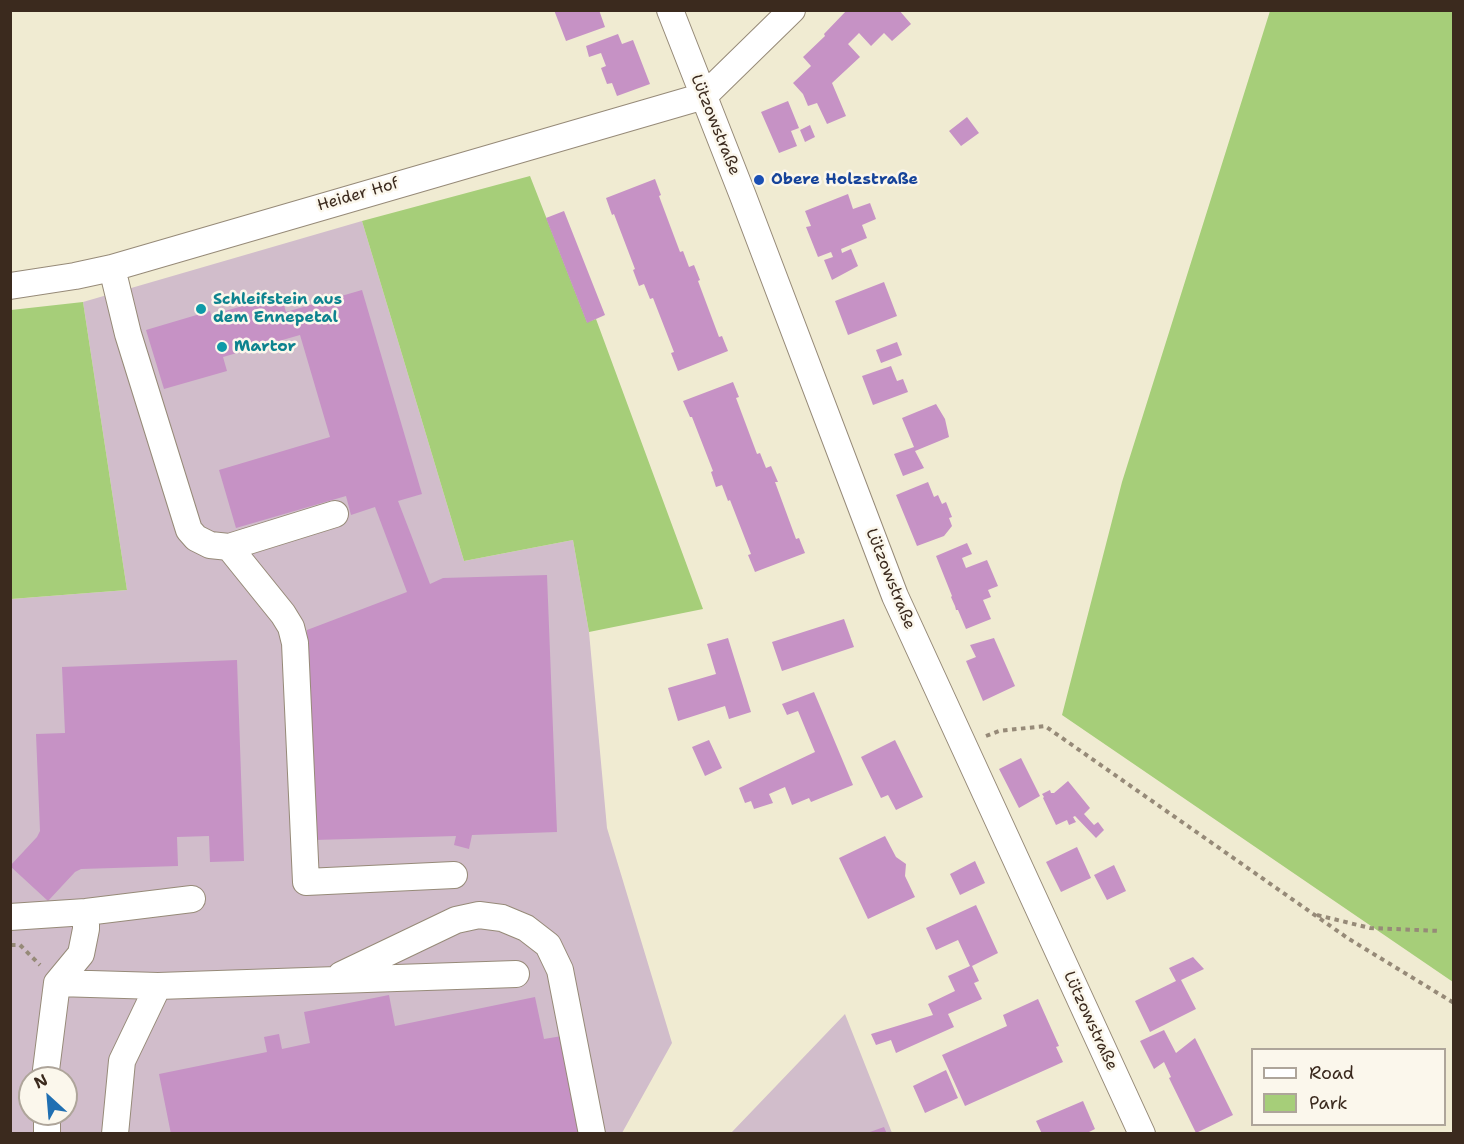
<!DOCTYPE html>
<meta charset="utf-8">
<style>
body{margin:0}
#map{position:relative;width:1464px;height:1144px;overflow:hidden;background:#f0ebd2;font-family:"Shantell Sans",sans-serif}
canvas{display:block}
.frame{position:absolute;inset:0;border:12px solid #3b2a1e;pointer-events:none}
.legend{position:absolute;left:1251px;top:1048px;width:195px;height:78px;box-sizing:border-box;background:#fbf7ec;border:2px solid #aea59a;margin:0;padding:8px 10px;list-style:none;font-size:18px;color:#3b2a1e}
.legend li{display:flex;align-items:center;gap:12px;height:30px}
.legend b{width:30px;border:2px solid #aea59a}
.north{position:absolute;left:18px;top:1066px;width:60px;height:60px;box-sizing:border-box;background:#fbf7ec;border:2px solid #aea59a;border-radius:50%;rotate:334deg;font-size:16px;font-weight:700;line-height:24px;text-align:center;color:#3b2a1e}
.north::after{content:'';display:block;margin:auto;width:21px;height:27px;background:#1f6fb2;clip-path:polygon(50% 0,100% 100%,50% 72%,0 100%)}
</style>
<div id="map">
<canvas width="1464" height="1144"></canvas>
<div class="frame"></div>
<ul class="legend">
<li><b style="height:8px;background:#fff"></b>Road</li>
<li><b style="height:16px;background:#a6ce79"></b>Park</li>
</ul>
<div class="north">N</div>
</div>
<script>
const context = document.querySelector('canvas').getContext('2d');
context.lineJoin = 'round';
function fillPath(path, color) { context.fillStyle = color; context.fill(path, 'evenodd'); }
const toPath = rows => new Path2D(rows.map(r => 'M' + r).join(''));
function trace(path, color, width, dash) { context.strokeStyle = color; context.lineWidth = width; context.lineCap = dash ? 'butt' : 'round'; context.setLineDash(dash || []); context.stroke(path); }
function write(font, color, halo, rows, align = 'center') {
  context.font = font + ' "Shantell Sans",sans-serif'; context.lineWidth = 5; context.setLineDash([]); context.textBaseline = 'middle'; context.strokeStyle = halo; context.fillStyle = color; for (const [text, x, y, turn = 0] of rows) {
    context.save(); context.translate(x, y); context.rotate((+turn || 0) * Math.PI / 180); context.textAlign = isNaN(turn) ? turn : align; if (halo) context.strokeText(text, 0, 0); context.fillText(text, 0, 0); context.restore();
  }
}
fillPath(toPath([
 [362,221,464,561,573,540,589,632,607,828,672,1043,622,1133,11,1134,11,599,127,590,83,302],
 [30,1078,66,1078,66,1114,30,1114],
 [845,1014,892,1133,731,1133]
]), '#d1bdcb');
fillPath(toPath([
 [1270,11,1453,11,1453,982,1062,715,1122,482],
 [530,176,587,322,596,319,703,609,589,632,573,540,464,561,362,221],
 [83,302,127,590,11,599,11,310]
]), '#a6ce79');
fillPath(toPath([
 [554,10,599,10,605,27,566,41],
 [847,10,899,10,911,24,892,41,884,33,871,46,859,33,848,44,860,57,832,83,846,116,827,124,817,103,808,106,803,94,793,83,811,66,803,57,825,36,824,34],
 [618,34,622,44,633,40,650,84,617,96,612,83,607,84,601,68,606,66,601,53,589,57,586,46],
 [788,101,799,128,791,131,797,146,779,153,761,112],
 [967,117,979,133,961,146,949,131],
 [810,125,815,137,805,142,800,130],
 [655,179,661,195,659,196,680,252,683,251,689,267,694,265,700,280,698,281,719,337,722,336,728,351,678,371,671,353,674,352,653,298,650,299,644,284,639,286,633,270,635,269,614,214,612,215,606,198],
 [848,194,853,209,870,203,876,219,862,225,867,238,841,249,842,253,851,249,858,266,832,280,824,260,833,257,831,252,818,257,806,227,811,226,805,211],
 [564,211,605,315,587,323,546,218],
 [884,282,897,316,848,335,835,301],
 [362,290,422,494,398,501,430,584,443,578,547,575,557,832,472,835,469,849,454,845,456,836,314,840,307,630,407,592,375,507,351,515,346,496,236,528,219,470,330,437,300,335,223,357,227,371,164,389,146,330,210,311,211,315,281,295,286,312],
 [897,342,902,355,881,363,876,350],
 [891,366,897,381,903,379,908,392,873,405,862,376],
 [733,382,739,397,736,398,757,454,760,453,766,468,771,466,778,482,775,482,796,539,799,538,805,553,755,572,748,555,751,554,730,500,728,501,722,485,716,487,711,472,713,471,692,417,690,417,683,401],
 [936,404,945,419,949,437,915,451,924,468,903,476,894,454,914,447,902,418],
 [928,482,934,497,938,495,942,504,946,502,952,517,949,518,952,526,944,536,917,546,896,495],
 [967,543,972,554,962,558,966,568,987,560,998,586,988,590,991,597,983,600,991,619,966,629,958,610,956,610,955,606,951,597,952,596,936,556],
 [844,619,854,647,782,671,772,642],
 [728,638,751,712,729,719,725,706,678,721,668,688,716,674,707,644],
 [994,638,1015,686,983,701,966,661,976,657,970,645],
 [237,660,244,861,210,862,209,836,177,837,178,866,81,869,75,872,48,901,10,866,37,837,40,831,36,734,65,733,62,667],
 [814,692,853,785,811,802,809,798,792,805,785,787,769,794,773,803,754,809,751,801,745,803,739,788,815,752,798,711,787,715,782,704],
 [709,740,722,768,705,776,692,747],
 [895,740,923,797,896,810,888,795,881,798,861,757],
 [1021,758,1040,796,1019,808,999,769],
 [1068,781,1090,808,1084,814,1094,825,1098,822,1104,830,1096,838,1075,816,1073,817,1076,822,1069,825,1067,820,1056,825,1043,798,1044,797,1042,794,1050,790,1051,793,1054,793],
 [885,836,896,857,906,864,905,876,915,897,868,919,839,858],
 [1077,847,1091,878,1061,892,1046,862],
 [975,861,985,883,960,895,950,874],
 [1114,865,1126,891,1107,900,1094,875],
 [976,905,998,953,972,966,979,981,974,983,982,999,948,1014,954,1027,896,1053,891,1040,876,1045,871,1034,933,1015,928,1004,955,991,948,976,970,966,958,940,936,950,926,928],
 [1193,957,1204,969,1181,980,1196,1009,1150,1032,1135,1001,1176,981,1169,968],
 [389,995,395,1026,535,997,544,1039,562,1036,582,1134,171,1134,159,1074,267,1052,264,1037,279,1034,282,1049,310,1043,304,1012],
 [1038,999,1059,1046,1056,1047,1063,1062,965,1106,942,1055,1007,1026,1003,1015],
 [1164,1030,1176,1053,1195,1038,1233,1115,1196,1133,1169,1078,1171,1077,1164,1062,1154,1069,1140,1041],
 [946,1070,958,1098,925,1113,913,1086],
 [1083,1101,1095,1129,1085,1134,1042,1134,1036,1121],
 [884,1127,887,1134,867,1134,867,1133]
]), '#c692c5');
const minor = toPath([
 [670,10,743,196,895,596,1142,1134],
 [112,268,128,334,189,530,196,538,210,545,229,547,335,514],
 [10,286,75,276,112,268,704,96,792,10],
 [229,547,283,614,291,627,295,643,306,882,454,875],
 [10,917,86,912,192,899],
 [341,975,456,920,479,915,502,918,526,928,548,945,560,970,592,1134],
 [57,983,158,986,516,974],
 [45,1078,57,983,81,954,86,929,86,912],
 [47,1114,47,1134],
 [115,1134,122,1061,158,986]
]);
trace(minor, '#968a78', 28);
trace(toPath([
 [986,736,999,731,1045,726,1349,939,1454,1003],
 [1317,915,1370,928,1441,931],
 [11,945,20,945,40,965]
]), '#968a78', 4, [4.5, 4.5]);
trace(minor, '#fff', 26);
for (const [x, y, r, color] of [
 [759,180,6,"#1a4fb4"],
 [201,309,6,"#0f9aa8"],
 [222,347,6,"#0f9aa8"]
]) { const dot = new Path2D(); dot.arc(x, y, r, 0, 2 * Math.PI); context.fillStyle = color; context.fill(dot); trace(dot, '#fbf7ec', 2); }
write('16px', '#3b2a1e', '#fbf7ec', [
 ["Lützowstraße",715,125,68],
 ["Heider Hof",358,195,-16],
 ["Lützowstraße",890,579,68],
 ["Lützowstraße",1090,1021,65]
]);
write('bold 16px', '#164399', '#fbf7ec', [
 ["Obere Holzstraße",771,180]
], 'left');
write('bold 16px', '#0d838f', '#fbf7ec', [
 ["Schleifstein aus",213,300],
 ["dem Ennepetal",213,318],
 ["Martor",234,347]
], 'left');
</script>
